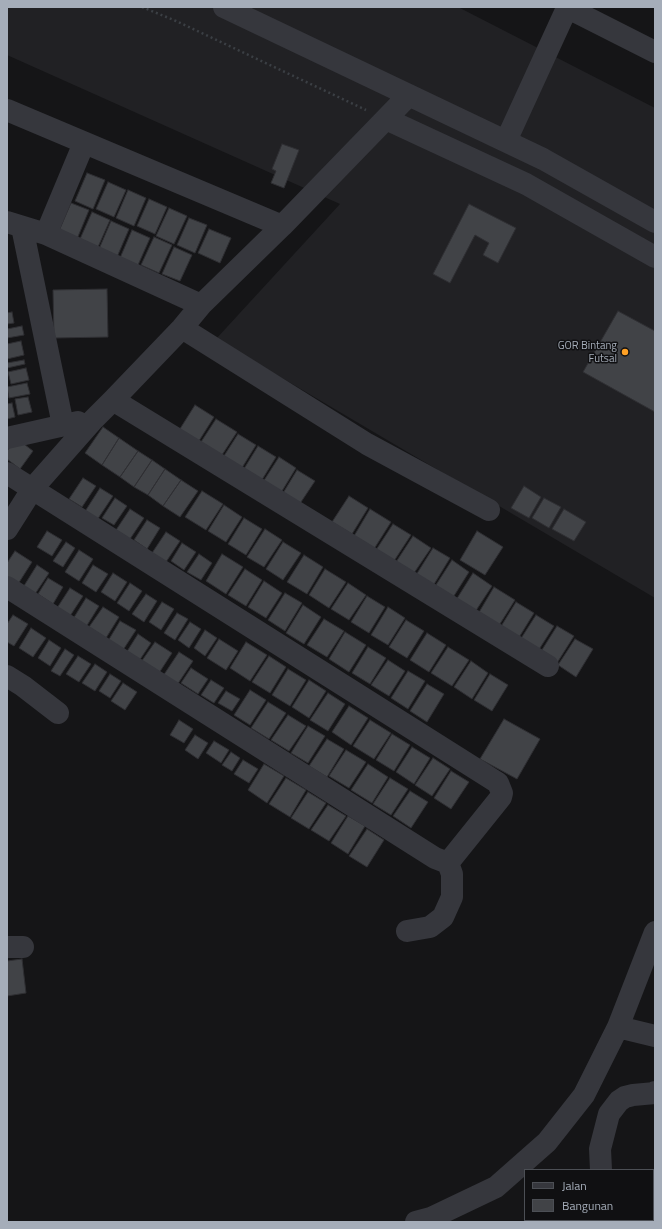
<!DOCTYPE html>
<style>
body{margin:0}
#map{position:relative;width:662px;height:1229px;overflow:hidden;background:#151517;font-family:"Titillium Web",sans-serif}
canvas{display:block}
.frame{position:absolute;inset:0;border:8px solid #a5adb9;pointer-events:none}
.legend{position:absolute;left:524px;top:1169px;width:130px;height:52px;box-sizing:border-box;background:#101012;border:1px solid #4c4f55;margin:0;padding:5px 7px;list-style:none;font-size:12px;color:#a5adb9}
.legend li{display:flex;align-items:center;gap:8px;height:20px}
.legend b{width:20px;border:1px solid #4c4f55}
</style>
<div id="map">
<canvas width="662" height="1229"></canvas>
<div class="frame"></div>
<ul class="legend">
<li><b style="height:5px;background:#36373d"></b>Jalan</li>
<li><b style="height:11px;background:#414347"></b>Bangunan</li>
</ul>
</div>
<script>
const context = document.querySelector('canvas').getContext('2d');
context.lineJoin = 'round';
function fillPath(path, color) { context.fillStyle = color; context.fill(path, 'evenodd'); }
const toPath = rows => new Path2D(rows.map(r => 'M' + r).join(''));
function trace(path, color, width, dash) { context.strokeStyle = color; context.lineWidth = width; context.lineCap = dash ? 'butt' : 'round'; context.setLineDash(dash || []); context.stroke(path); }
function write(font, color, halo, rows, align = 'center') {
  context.font = font + ' "Titillium Web",sans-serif'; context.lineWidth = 3; context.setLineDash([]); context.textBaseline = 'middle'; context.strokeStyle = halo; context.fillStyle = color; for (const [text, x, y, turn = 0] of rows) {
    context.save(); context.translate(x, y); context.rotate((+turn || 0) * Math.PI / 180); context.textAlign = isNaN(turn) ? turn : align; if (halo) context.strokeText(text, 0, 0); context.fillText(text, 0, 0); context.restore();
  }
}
fillPath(toPath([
 [7,7,458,7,655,108,655,598,216,339,340,204,7,55]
]), '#212124');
const building = toPath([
 [282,144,299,150,284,188,271,183,276,171,272,169,282,144],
 [87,173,105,180,93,209,75,201,87,173],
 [108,182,126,190,114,217,96,209,108,182],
 [128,190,146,198,134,226,116,218,128,190],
 [149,199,167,207,155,234,137,226,149,199],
 [71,203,89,210,77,239,59,231,71,203],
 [469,204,516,228,498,263,483,255,489,243,475,235,450,283,433,274,469,204],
 [169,208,187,216,174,244,156,236,169,208],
 [92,212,110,220,98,247,80,239,92,212],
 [189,218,207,225,195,253,177,245,189,218],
 [111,221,129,229,117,257,99,249,111,221],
 [209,229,231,238,220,263,198,253,209,229],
 [132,230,150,238,138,265,120,258,132,230],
 [154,237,172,245,159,273,141,265,154,237],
 [174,247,192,255,180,281,162,274,174,247],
 [107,289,108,337,54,338,53,290,107,289],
 [618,311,655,331,655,412,583,372,618,311],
 [12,312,14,323,7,324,7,313,12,312],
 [22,326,24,335,7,338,7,329,22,326],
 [21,341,24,355,7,359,7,344,21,341],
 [24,360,25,364,7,368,7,363,24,360],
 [26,368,29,380,11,384,8,372,26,368],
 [27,383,30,394,9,398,7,387,27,383],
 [28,397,32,412,18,415,15,399,28,397],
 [12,403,15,417,7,419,7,404,12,403],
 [195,405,214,417,197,444,178,432,195,405],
 [216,419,237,432,220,458,199,445,216,419],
 [103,427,119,438,102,465,85,453,103,427],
 [238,434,256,445,240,471,222,459,238,434],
 [16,438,33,451,20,469,7,459,7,451,16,438],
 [119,438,138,451,120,477,102,465,119,438],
 [258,446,276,457,260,483,242,472,258,446],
 [138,451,152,460,134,487,120,477,138,451],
 [279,457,296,468,279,496,261,485,279,457],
 [152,460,165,469,148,495,134,487,152,460],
 [165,469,181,480,163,506,148,495,165,469],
 [297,470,315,481,297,508,280,498,297,470],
 [83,478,96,486,82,507,69,499,83,478],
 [181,480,198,491,180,517,163,506,181,480],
 [524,486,541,497,529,518,511,508,524,486],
 [100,488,113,496,97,520,84,513,100,488],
 [202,491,223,504,206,530,185,517,202,491],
 [349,496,368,508,352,534,332,522,349,496],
 [115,498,127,506,114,525,102,518,115,498],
 [544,498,561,507,549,528,532,518,544,498],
 [224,505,242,517,226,542,208,531,224,505],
 [130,509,144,518,130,539,116,530,130,509],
 [370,509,391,522,374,549,354,536,370,509],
 [564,509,586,522,574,541,552,529,564,509],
 [244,518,262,529,246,555,228,544,244,518],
 [147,520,160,528,147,549,134,540,147,520],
 [393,524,411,535,394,561,376,550,393,524],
 [265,529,282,540,264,567,247,557,265,529],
 [47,531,62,540,52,556,37,547,47,531],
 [477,531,503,547,485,575,460,560,477,531],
 [166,532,180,541,166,562,152,553,166,532],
 [413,536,431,548,414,573,396,562,413,536],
 [66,542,75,548,63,567,53,561,66,542],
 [283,542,301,553,283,580,266,569,283,542],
 [182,543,196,552,184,570,171,561,182,543],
 [433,548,450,558,433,586,416,575,433,548],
 [79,550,93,559,79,581,65,572,79,550],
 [15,551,32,562,18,584,7,577,7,563,15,551],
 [199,554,212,563,201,580,187,572,199,554],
 [222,554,243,567,226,594,206,581,222,554],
 [304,555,323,567,307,594,287,582,304,555],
 [452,560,469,572,452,599,434,588,452,560],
 [37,565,49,573,33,597,22,589,37,565],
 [93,565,108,574,96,592,82,583,93,565],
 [245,569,262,580,246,606,228,595,245,569],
 [325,569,346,582,329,608,309,595,325,569],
 [113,573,127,582,115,601,101,592,113,573],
 [473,573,492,586,475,612,456,600,473,573],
 [48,578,63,587,53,604,38,594,48,578],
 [264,581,282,593,266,618,248,607,264,581],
 [130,583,142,591,129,611,117,603,130,583],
 [348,583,366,595,349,620,331,609,348,583],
 [494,587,515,600,498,627,478,614,494,587],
 [70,588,83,596,70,616,57,608,70,588],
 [285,593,302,603,285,631,268,620,285,593],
 [146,594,157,601,144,622,132,614,146,594],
 [367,596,385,607,369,633,351,622,367,596],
 [86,598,99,606,86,627,73,619,86,598],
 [162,602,174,609,161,630,149,622,162,602],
 [516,602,534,613,518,639,500,628,516,602],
 [303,605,321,617,304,644,286,633,303,605],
 [103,607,119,617,106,638,89,627,103,607],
 [388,607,405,618,388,645,371,635,388,607],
 [177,613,188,619,175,640,164,633,177,613],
 [13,615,28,624,14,646,7,642,7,624,13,615],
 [536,615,554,626,538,651,520,640,536,615],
 [324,619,344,631,327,657,307,645,324,619],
 [406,620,424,631,407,658,389,647,406,620],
 [120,621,136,630,123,650,108,641,120,621],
 [190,622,201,629,189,648,178,640,190,622],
 [557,626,574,636,557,663,540,653,557,626],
 [31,628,46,638,33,657,19,648,31,628],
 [205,630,217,638,205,656,194,648,205,630],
 [345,632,366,645,349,672,329,659,345,632],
 [427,633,446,645,429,672,410,660,427,633],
 [138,634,151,643,139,661,126,653,138,634],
 [219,639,238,651,226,670,207,658,219,639],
 [575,639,593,649,576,677,558,665,575,639],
 [49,640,61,648,50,666,38,658,49,640],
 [155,642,172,653,159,673,141,662,155,642],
 [246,642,267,655,250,681,230,668,246,642],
 [368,647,386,658,370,684,352,673,368,647],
 [448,647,469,660,452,686,431,673,448,647],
 [65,649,74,655,60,676,51,671,65,649],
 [179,652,193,661,177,685,163,676,179,652],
 [78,656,91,664,79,682,66,674,78,656],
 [269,656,286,667,270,693,252,682,269,656],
 [388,660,405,671,389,696,371,685,388,660],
 [471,661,488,673,472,699,454,687,471,661],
 [95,664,107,672,95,691,82,683,95,664],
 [191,668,208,679,198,694,181,683,191,668],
 [288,669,306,680,290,706,272,695,288,669],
 [408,671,425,681,408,709,391,698,408,671],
 [110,674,121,681,110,698,99,691,110,674],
 [490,674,508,685,492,711,474,700,490,674],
 [211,680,224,688,214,703,201,695,211,680],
 [309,680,326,691,309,718,292,707,309,680],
 [123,683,137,692,125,710,111,701,123,683],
 [427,684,444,694,427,722,410,711,427,684],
 [250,690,266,700,250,725,234,715,250,690],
 [226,691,240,699,232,711,218,703,226,691],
 [328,693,345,704,328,731,310,720,328,693],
 [268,702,286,713,269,739,251,728,268,702],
 [349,706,368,718,351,745,332,732,349,706],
 [288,715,306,726,289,751,271,740,288,715],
 [504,719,540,739,517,779,480,759,504,719],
 [179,720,193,729,184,743,170,735,179,720],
 [370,720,391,733,374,759,353,746,370,720],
 [308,726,325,736,308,763,291,753,308,726],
 [392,734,410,745,394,771,376,760,392,734],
 [195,735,208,743,198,759,185,750,195,735],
 [327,739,344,749,327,777,309,766,327,739],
 [214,741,229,750,221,763,206,753,214,741],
 [412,747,430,758,414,784,396,772,412,747],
 [346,750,366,762,349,788,329,776,346,750],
 [231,752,240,758,232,771,222,765,231,752],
 [433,758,450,769,432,796,415,785,433,758],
 [243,760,258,769,249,783,234,774,243,760],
 [264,764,284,776,267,803,248,790,264,764],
 [368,764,388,777,372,803,351,790,368,764],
 [451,771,469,782,451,809,434,798,451,771],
 [286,778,306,790,290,817,269,804,286,778],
 [390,778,408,789,391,815,373,804,390,778],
 [410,791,428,802,411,828,393,816,410,791],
 [308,792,326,803,309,829,291,818,308,792],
 [328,805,346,816,329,841,311,830,328,805],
 [348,816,365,826,348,854,331,843,348,816],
 [367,829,384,840,367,867,349,856,367,829],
 [22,959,26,993,7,996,7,961,22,959]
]);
fillPath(building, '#414347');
trace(building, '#2f2f33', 1);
trace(toPath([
 [142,7,176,21,366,110]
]), '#3b3f44', 2.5, [2, 3]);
trace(toPath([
 [224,7,543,159,655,222],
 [566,7,655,52],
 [7,110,282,226],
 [386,119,526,184,655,257],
 [506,141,567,8],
 [7,222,46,234,201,305],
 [22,227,63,425],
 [46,234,84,143],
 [182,328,367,444,489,510],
 [113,400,548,666],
 [7,438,78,422],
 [7,473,498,783,502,793,501,797,448,863,435,858,7,587],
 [7,529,33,488,93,420,113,400,182,328,201,305,282,226,409,95],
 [7,676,23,686,58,713],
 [407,931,430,927,443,917,452,897,452,874,448,863],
 [7,947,23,947],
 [618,1027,655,1036],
 [601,1170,600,1149,609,1114,619,1101,625,1097,633,1095,655,1093,655,1092],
 [653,1189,655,1189],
 [416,1222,431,1218,496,1187,547,1142,584,1095,618,1027,655,932]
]), '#36373d', 22);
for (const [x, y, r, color] of [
 [625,352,4,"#ffa125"]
]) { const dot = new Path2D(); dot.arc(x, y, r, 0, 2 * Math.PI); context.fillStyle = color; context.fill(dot); trace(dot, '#101012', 1.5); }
write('11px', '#a5adb9', '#101012', [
 ["GOR Bintang",617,346],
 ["Futsal",617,359]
], 'right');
</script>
